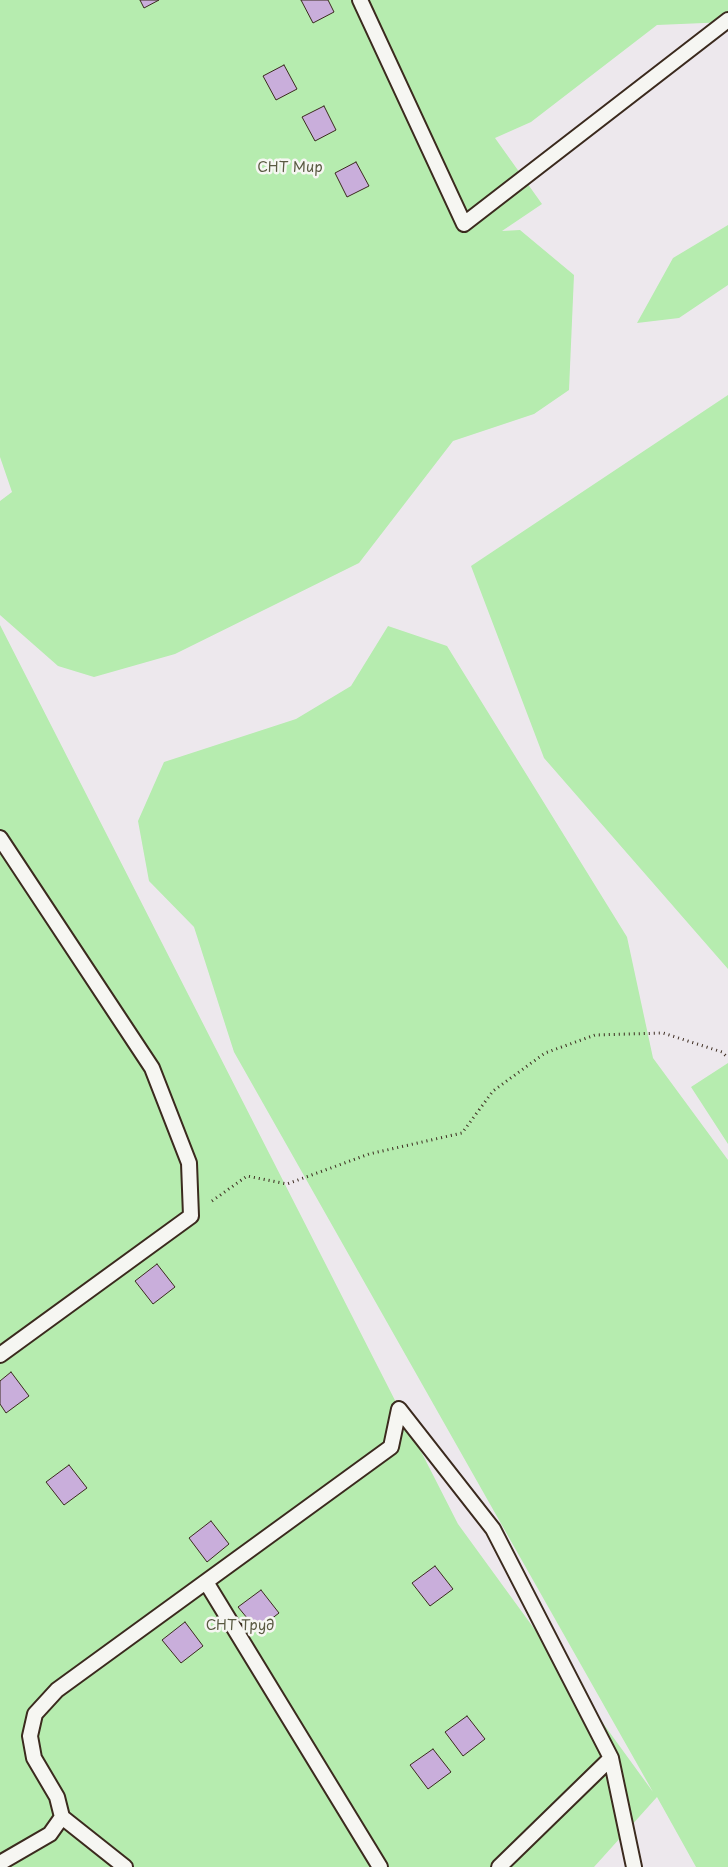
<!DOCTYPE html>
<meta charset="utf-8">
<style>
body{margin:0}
canvas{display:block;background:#ede8ed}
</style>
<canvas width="728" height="1867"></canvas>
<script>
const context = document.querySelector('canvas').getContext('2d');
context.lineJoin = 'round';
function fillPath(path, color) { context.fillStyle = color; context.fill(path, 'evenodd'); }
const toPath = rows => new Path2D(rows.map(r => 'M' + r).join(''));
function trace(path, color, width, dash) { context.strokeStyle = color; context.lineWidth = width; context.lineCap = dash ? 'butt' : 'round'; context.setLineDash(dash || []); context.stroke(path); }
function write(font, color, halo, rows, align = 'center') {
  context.font = font + ' "Playpen Sans",sans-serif'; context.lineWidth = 5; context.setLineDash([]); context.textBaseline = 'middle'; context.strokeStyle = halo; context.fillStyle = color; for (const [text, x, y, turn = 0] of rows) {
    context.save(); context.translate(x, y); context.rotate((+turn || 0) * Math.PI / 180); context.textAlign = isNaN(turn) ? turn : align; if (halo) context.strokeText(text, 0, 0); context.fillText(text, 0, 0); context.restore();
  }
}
fillPath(toPath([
 [0,0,728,0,728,22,657,25,531,122,495,138,542,204,502,231,520,230,574,275,569,390,534,414,453,441,359,563,175,654,94,677,58,666,0,615,0,501,12,492,0,457],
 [728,225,728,285,679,318,637,323,673,258],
 [728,395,728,969,544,758,471,566],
 [0,625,458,1524,653,1792,234,1052,194,927,149,881,138,821,164,762,296,719,351,686,388,626,447,646,627,937,653,1058,728,1160,728,1867,696,1867,657,1797,594,1867,0,1867],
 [728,1063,728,1144,691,1087]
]), '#b6ecaf');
const building = toPath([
 [140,0,159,0,144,8,140,0],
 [301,0,328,0,334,12,313,23,301,0],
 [284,65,297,89,276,100,263,76,284,65],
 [324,106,336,130,315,141,302,117,324,106],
 [356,162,369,186,347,197,335,173,356,162],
 [157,1264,175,1287,153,1304,135,1281,157,1264],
 [11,1372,29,1396,6,1413,0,1404,0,1381,11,1372],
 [69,1465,87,1488,64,1505,46,1482,69,1465],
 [211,1521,229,1544,207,1562,189,1538,211,1521],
 [435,1566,453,1589,430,1606,412,1583,435,1566],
 [261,1590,279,1613,257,1630,238,1607,261,1590],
 [185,1622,203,1646,181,1663,162,1640,185,1622],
 [467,1716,485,1739,463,1756,445,1732,467,1716],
 [433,1749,451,1772,428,1789,410,1765,433,1749]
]);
fillPath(building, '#c9aedb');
trace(building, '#3b2a1e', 1);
const lane = toPath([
 [360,0,464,224,728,20],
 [0,838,152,1068,189,1163,191,1216,0,1355],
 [206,1582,380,1867],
 [611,1758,634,1867],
 [62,1817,125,1867],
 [0,1863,50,1834,62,1817,57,1797,34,1758,30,1736,35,1714,57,1690,391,1447,399,1409,493,1529,611,1758,499,1867]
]);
trace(lane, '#3b2a1e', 18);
trace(toPath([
 [212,1201,247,1176,287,1184,369,1154,462,1133,493,1091,545,1053,595,1035,663,1033,722,1052,728,1058]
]), '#3b2a1e', 3, [1, 4]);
trace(lane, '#f6f6f2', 14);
write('14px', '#5a5a42', '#f6f6f2', [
 ["СНТ Мир",290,168],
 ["СНТ Труд",240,1626]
]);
</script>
